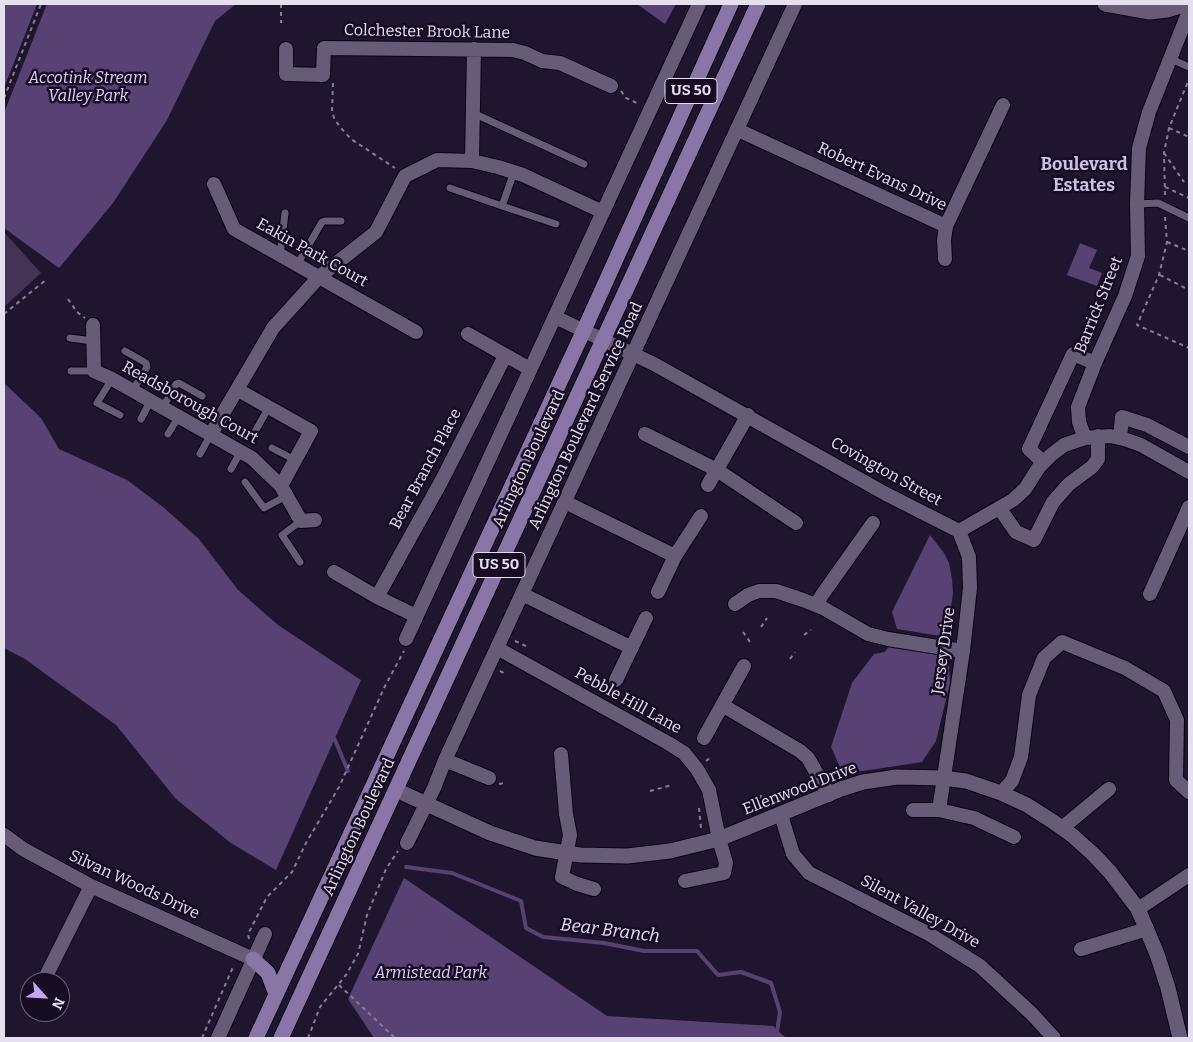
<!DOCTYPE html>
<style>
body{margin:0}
#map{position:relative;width:1193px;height:1042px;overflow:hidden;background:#20152e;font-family:Bitter,serif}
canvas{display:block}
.frame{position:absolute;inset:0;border:5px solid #e5dff0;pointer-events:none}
.north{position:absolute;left:20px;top:972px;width:50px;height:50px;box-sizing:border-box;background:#170c24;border:1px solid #696076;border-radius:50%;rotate:116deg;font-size:14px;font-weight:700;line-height:20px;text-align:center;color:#e5dff0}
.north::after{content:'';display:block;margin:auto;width:18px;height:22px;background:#c5a6f0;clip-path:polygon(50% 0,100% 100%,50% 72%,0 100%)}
</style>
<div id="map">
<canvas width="1193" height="1042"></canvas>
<div class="frame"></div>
<div class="north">N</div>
</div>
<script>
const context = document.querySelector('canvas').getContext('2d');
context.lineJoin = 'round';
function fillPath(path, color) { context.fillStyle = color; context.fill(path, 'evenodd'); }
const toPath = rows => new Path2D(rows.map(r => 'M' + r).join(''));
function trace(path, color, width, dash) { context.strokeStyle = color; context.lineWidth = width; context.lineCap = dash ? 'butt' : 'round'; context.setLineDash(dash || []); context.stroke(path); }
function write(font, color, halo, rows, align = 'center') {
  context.font = font + ' Bitter,serif'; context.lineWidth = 5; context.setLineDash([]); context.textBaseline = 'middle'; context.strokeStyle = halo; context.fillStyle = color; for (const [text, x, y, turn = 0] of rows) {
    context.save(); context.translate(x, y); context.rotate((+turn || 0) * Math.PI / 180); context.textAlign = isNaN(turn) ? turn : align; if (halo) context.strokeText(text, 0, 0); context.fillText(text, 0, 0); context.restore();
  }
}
fillPath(toPath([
 [4,232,41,273,4,307]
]), '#433456');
fillPath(toPath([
 [4,4,37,4,4,88],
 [47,4,236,4,215,21,167,120,113,203,59,268,4,228,4,113],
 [637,4,676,4,665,24],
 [1080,243,1097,250,1089,268,1102,273,1097,286,1067,275],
 [4,383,41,418,59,449,127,480,163,507,199,539,238,590,278,625,361,680,276,870,231,843,176,799,116,725,25,659,4,648],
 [930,535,944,553,949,563,952,579,953,593,947,637,897,629,892,612],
 [890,645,948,655,950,683,936,741,922,762,843,774,831,747,852,683,874,654,885,652],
 [404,878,607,1016,773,1026,786,1038,374,1038,348,999]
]), '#584274');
trace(toPath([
 [4,482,14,507,38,515,101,523,166,595,217,631,222,665,223,707,265,708,308,713,335,740,348,771],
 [406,867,452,873,521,901,526,928,543,937,604,943,644,951,697,951,718,975,741,972,771,983,780,1012,776,1038]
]), '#584274', 4);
const lane = toPath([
 [1171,59,1189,67],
 [473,113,584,164],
 [450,188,502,206,514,172],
 [1137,204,1158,203,1189,218],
 [502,206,556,224],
 [280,255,285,213],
 [297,265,322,222,325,221,341,221],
 [70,338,93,341],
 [125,351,146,363,147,367,133,390],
 [71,371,94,371],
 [112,379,97,403,120,415],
 [163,407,176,384,179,383,202,396],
 [141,419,151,400],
 [168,434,179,416],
 [253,435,269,407],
 [272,448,295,460],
 [200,454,211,434],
 [231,469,241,451],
 [245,482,264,508,286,496],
 [300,562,282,535,301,521]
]);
const street = toPath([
 [286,49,286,74,323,75,324,48,513,50,525,53,542,61,560,63,611,86],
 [738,130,946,226],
 [472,161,474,49],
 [214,184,234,229,416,332],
 [945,259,944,240,946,226,1003,105],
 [555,317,654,364,886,494,959,531],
 [93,325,94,371,112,379,252,458,281,486,301,521,315,520],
 [468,334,530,369],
 [238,390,311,431,281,486],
 [211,434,273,328,319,277,376,232,405,176,437,160,472,161,498,167,523,175,603,212],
 [645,434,717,470,796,523],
 [1085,438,1079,422,1078,407,1095,363,1125,296,1138,256,1137,204,1139,148,1149,112,1189,11],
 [1120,438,1122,417,1147,425,1189,447],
 [1043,462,1029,449,1073,354,1095,363],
 [708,485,748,415],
 [565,502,675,556],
 [1000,509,1016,532,1034,540,1053,502,1069,484,1092,467,1098,459,1098,436],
 [959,531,1013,500,1025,489,1039,467,1051,455,1064,445,1085,438,1110,436,1124,439,1141,445,1189,472],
 [334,572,377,597,416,616],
 [658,592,675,556,701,516],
 [522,594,630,647],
 [1150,594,1189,507],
 [377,597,442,480,505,356],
 [735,604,748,595,759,591,776,591,803,600,823,608,868,634,888,639,963,651],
 [816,605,822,595,873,523],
 [406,639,699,4],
 [497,648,668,743,684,753,697,769,709,790,719,839,726,863,724,873,685,881],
 [616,680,646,618],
 [722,705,800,751,808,758,829,795],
 [704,738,744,666],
 [561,754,566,814,570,835,562,877,577,884,594,889],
 [445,760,489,778],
 [1001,793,1012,781,1021,757,1029,695,1044,658,1062,642,1125,668,1164,691,1177,720,1176,780,1189,792],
 [913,810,939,810,963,651,970,588,969,557,959,531],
 [939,810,974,818,1014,837],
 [781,815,793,854,809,873,929,934,980,966,1032,1014,1054,1038],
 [1062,828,1109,789],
 [4,835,23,849,91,886,253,959],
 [407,843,434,788,445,760,795,4],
 [1138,909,1189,875],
 [1081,949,1147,929],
 [43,982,91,886],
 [218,1038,265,934]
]);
const secondary = toPath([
 [1105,4,1150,12,1167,10,1187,4],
 [396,790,490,833,535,848,580,855,627,856,670,851,719,839,841,789,863,782,897,777,943,778,966,781,1001,793,1027,805,1052,821,1073,836,1093,854,1110,872,1138,909,1157,954,1168,988,1180,1038]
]);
const primary = toPath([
 [253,959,268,973,276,994],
 [256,1038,584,330,731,4],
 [281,1038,758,4]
]);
trace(lane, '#0a0215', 9);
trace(street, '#0a0215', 16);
trace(secondary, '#0a0215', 17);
trace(primary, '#0a0215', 17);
trace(toPath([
 [281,4,281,23],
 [333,83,332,110,334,118,340,127,351,139,395,168],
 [621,91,626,98,639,104],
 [4,98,41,4],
 [1169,128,1189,137],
 [1164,153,1184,182],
 [1165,187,1189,198],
 [1165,195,1164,153,1169,128,1189,79],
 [1165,217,1167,242,1159,275,1137,325,1189,348],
 [1167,242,1189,251],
 [1160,275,1189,290],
 [68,299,77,312,85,318],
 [4,314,47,279],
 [761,627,767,618],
 [743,632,750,642],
 [804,635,811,630],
 [515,641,526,646],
 [790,659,795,652],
 [500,671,506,674],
 [706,761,711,757],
 [499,784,505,783],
 [650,791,672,785],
 [760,807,761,795],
 [699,808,701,828],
 [249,939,248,934,267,897,292,872,306,843,339,787,385,686,404,651],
 [339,985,395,1038],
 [202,1038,233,967],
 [308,1038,320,1007,346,975,358,954,367,915,386,869,398,851]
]), '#877e93', 2, [4, 4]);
trace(lane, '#675b78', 7);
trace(street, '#675b78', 14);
trace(secondary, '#675b78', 15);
trace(primary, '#8a75a7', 15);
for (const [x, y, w] of [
 [691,91,52],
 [499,565,52]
]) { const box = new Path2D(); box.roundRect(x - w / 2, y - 12.5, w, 25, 4); context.fillStyle = '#170c24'; context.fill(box); trace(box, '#e5dff0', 1); }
write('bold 15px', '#e5dff0', null, [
 ["US 50",691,91],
 ["US 50",499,565]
]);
write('16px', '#e5dff0', '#170c24', [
 ["Colchester Brook Lane",427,32,1],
 ["Robert Evans Drive",882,177,25],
 ["Eakin Park Court",312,253,29],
 ["Barrick Street",1099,305,-68],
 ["Readsborough Court",190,403,29],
 ["Arlington Boulevard Service Road",586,416,-65],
 ["Arlington Boulevard",529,459,-65],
 ["Bear Branch Place",426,469,-62],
 ["Covington Street",886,472,29],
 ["Jersey Drive",944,651,-82],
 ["Pebble Hill Lane",628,701,29],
 ["Ellenwood Drive",800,789,-21],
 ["Arlington Boulevard",359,827,-65],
 ["Silvan Woods Drive",134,885,25],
 ["Silent Valley Drive",920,912,29]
]);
write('italic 16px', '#e1cdfe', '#170c24', [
 ["Accotink Stream",88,79],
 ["Valley Park",88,97],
 ["Armistead Park",431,974]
]);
write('bold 18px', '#ccbfe0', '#170c24', [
 ["Boulevard",1084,165],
 ["Estates",1084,186]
]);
write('italic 18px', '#e8dcfc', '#170c24', [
 ["Bear Branch",610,931,7]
]);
</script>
